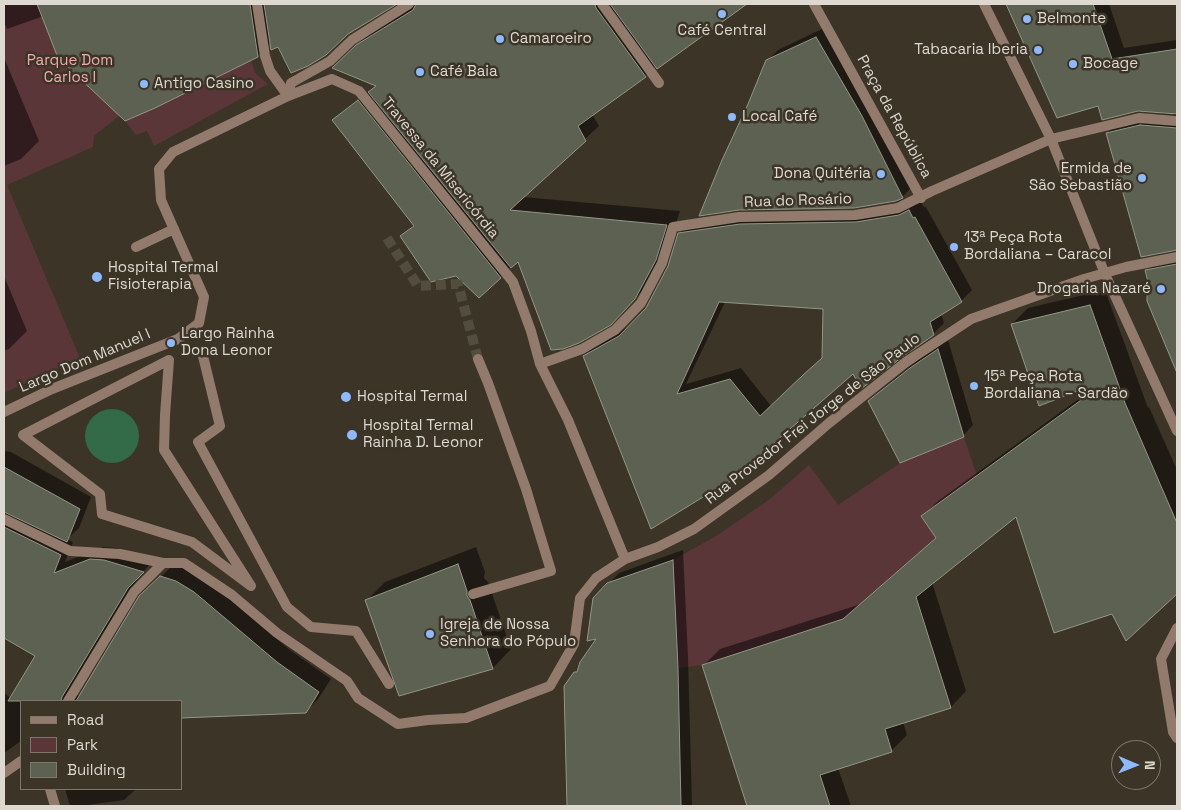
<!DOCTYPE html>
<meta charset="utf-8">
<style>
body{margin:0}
#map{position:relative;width:1181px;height:810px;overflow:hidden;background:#3b3427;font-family:"Space Grotesk",sans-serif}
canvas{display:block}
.frame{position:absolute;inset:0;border:5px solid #ddd9d0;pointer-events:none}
.legend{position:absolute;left:20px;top:700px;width:162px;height:90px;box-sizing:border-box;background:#3b3427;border:1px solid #7c766b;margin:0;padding:6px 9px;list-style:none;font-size:15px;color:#ddd9d0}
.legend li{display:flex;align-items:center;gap:10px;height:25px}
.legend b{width:25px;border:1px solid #7c766b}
.north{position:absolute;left:1111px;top:740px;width:50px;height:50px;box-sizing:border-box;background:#3b3427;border:1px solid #7c766b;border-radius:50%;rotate:91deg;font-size:14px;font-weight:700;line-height:20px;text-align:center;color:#ddd9d0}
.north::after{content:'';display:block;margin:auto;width:18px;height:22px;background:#8eb9fc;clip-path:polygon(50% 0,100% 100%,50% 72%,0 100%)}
</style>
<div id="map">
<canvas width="1181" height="810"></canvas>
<div class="frame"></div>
<ul class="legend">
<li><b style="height:6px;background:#927a6c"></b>Road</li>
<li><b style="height:14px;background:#5a3639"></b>Park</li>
<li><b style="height:14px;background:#5d6151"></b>Building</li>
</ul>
<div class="north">N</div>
</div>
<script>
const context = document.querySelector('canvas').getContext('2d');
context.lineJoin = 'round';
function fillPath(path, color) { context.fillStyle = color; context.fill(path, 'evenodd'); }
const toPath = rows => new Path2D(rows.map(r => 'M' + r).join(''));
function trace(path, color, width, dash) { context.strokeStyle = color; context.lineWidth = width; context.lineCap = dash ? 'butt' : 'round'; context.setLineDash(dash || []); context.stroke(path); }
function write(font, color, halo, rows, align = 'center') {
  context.font = font + ' "Space Grotesk",sans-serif'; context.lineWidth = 5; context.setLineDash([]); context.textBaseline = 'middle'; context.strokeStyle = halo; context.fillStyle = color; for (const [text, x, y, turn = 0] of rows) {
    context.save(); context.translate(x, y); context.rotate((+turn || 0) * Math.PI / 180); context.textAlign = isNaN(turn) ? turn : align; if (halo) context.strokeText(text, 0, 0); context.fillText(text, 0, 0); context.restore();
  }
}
fillPath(toPath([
 [4,4,241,4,251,60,255,73,268,84,154,146,147,131,136,135,125,121,119,116,94,136,93,147,7,185,80,358,4,393],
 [964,437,977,476,921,516,936,538,843,619,702,665,678,668,673,560,716,536,770,499,809,465,838,505,900,463]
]), '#5a3639');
fillPath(toPath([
 '85 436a27 27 0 1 1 54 0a27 27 0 1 1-54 0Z'
]), '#336a48');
fillPath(toPath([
 [4,4,394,4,348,33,278,45,271,42,257,56,44,16,7,29,4,22],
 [416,4,744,4,658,67,656,65,645,76,592,114,599,126,523,197,680,211,669,245,649,284,610,324,518,260,500,277,457,274,401,237,414,225,333,120,344,110,369,91,370,92,377,85,348,54,372,32],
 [1007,4,1109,4,1124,48,1177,40,1177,249,1176,249,1107,133,1119,122,1152,114,1173,115,1173,113,1099,104,1018,29],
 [826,27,913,186,902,197,749,104,767,61,778,50],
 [5,60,39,141,21,159,4,166,4,61],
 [920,200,924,207,926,207,972,290,961,301,941,313,944,323,933,334,901,356,853,372,727,482,584,356,596,345,631,325,647,308,669,267,679,234,691,222,868,211],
 [725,302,824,308,824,357,771,406,741,368,686,384],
 [1177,255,1177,371,1143,289,1149,282,1146,271,1158,259],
 [4,276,27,331,9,349,4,351],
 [1105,290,1148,408,1149,407,1177,470,1177,592,1126,639,1113,612,1017,515,932,582,966,691,951,707,903,722,907,735,891,751,838,768,851,806,749,806,704,665,720,649,861,604,937,537,922,517,938,501,1084,395,1080,388,1012,324,1028,308],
 [948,340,973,425,963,436,869,401,880,391,922,357],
 [4,451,11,452,91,497,79,528,67,539,73,542,65,562,103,547,116,548,155,559,140,575,74,684,76,695,81,696,140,597,173,565,188,569,206,579,290,650,331,679,318,699,305,712,181,701,21,701,21,741,4,753,4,693,11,698,37,655,4,636],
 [476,547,485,572,484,578,488,582,511,649,493,668,400,694,367,600,385,582],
 [683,550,688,657,692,806,568,806,566,686,575,673,580,668,599,637,594,599,619,573],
 [65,789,136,789,124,800,80,806,70,806]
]), '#0007');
const building = toPath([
 [37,4,250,4,258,57,155,108,125,121,58,58,37,4],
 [264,4,397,4,348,34,326,55,308,66,291,73,278,47,271,50,264,4],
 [416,4,595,4,596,8,646,77,578,126,586,141,510,210,667,225,656,260,635,299,611,325,579,343,563,349,551,350,518,262,511,268,368,92,376,86,332,68,356,45,413,10,416,4],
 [610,4,747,4,657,69,610,4],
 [1006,4,1093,4,1112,59,1177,49,1177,114,1138,111,1102,120,1098,106,1057,118,1006,4],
 [816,37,862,116,903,198,896,201,854,208,739,210,699,216,722,160,748,104,766,60,816,37],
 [358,100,501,278,479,298,456,276,431,282,400,236,414,226,332,120,358,100],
 [1140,125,1177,128,1177,250,1141,257,1106,133,1140,125],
 [909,210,913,218,915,217,962,302,930,322,934,335,902,357,861,389,853,374,727,484,726,483,651,529,583,356,619,336,646,308,668,266,678,233,740,224,856,222,899,215,909,210],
 [719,302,823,309,822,358,803,375,760,416,730,379,677,394,719,302],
 [1177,264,1177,373,1147,301,1147,287,1149,286,1145,270,1177,264],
 [1090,305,1125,403,1177,523,1177,594,1126,641,1112,614,1054,633,1016,517,916,597,951,708,885,729,892,752,820,775,830,806,747,806,702,665,843,619,936,538,921,516,1084,398,1080,390,1039,406,1011,324,1090,305],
 [938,349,964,437,900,463,868,401,910,368,938,349],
 [4,467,80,509,67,542,4,512,4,467],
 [4,527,61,555,54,573,90,559,104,560,144,572,128,588,62,697,61,701,8,701,35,656,4,638,4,527],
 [673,560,678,668,681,806,567,806,564,686,574,672,577,672,580,662,596,639,587,641,593,598,607,583,673,560],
 [458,564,467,591,467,596,470,600,493,669,399,696,365,600,458,564],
 [160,576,176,581,194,592,277,662,319,692,306,713,181,718,181,701,76,701,139,596,160,576]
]);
fillPath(building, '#5d6151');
trace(building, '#929686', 1);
trace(toPath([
 [387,238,418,286,458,284,478,359]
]), '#534d40', 10, [10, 5]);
trace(toPath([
 [257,4,265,56,270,71,288,96],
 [602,4,659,83],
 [814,4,921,198],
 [984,4,1051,139,1105,274,1177,431],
 [288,96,291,83,330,61,352,40,409,4],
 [136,247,174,229],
 [202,352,220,426,198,442,287,607,311,627,356,631,389,684],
 [169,360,165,415,164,450,251,586,192,542,102,514,100,494,23,435,169,360],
 [540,364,582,349,615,330,641,303,662,263,673,227,739,217,855,215,898,208,932,191,1051,139,1139,118,1177,121],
 [4,412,52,389,178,339,199,323,204,297,161,200,159,169,173,152,288,96,332,79,359,91,513,282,531,331,540,364,568,420,625,559],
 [4,519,70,551,120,554,163,563,184,563,232,595,277,633,347,681,358,698,398,724,428,720,466,718,550,686,574,644,580,598,596,578,625,559,658,547,694,529,769,475,829,423,906,362,971,319,1084,279,1126,267,1177,257],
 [473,594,551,571,526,489,488,383,478,359],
 [1177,628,1161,659,1173,732,1177,738],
 [68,701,134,592,163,563],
 [4,773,21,761],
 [50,789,55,806]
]), '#927a6c', 10);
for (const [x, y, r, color] of [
 [722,14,5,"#8eb9fc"],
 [1027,19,5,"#8eb9fc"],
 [500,39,5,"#8eb9fc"],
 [1038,50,5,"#8eb9fc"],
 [1073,64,5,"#8eb9fc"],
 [420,72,5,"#8eb9fc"],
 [144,84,5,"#8eb9fc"],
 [732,117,5,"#8eb9fc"],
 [881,174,5,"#8eb9fc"],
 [1142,178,5,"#8eb9fc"],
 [954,247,5,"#8eb9fc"],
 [97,277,6,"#8eb9fc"],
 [1161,289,5,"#8eb9fc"],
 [171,343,5,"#8eb9fc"],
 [974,386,5,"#8eb9fc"],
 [346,397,6,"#8eb9fc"],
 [352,435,6,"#8eb9fc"],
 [430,634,5,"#8eb9fc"]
]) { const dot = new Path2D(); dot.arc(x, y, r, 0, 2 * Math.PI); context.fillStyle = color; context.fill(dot); trace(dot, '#3b3427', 2); }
write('15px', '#ddd9d0', '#3b3427', [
 ["Belmonte",1037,19],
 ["Café Central",722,31,"center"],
 ["Camaroeiro",510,39],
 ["Tabacaria Iberia",1028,50,"right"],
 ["Bocage",1083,64],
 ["Café Baia",430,72],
 ["Antigo Casino",154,84],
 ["Local Café",742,117],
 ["Ermida de",1132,169,"right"],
 ["São Sebastião",1132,186,"right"],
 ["Dona Quitéria",871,174,"right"],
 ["13ª Peça Rota",964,238],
 ["Bordaliana – Caracol",964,255],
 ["Hospital Termal",108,268],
 ["Fisioterapia",108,285],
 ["Drogaria Nazaré",1151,289,"right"],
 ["Largo Rainha",181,334],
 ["Dona Leonor",181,351],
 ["15ª Peça Rota",984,377],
 ["Bordaliana – Sardão",984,394],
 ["Hospital Termal",357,397],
 ["Hospital Termal",363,426],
 ["Rainha D. Leonor",363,443],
 ["Igreja de Nossa",440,625],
 ["Senhora do Pópulo",440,642]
], 'left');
write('15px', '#f4a9ae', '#3b3427', [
 ["Parque Dom",70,61],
 ["Carlos I",70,78]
]);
write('15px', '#ddd9d0', '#3b3427', [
 ["Praça da República",894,117,61],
 ["Travessa da Misericórdia",440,168,51],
 ["Rua do Rosário",798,201,-2],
 ["Largo Dom Manuel I",85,361,-23],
 ["Rua Provedor Frei Jorge de São Paulo",813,419,-38]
]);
</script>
